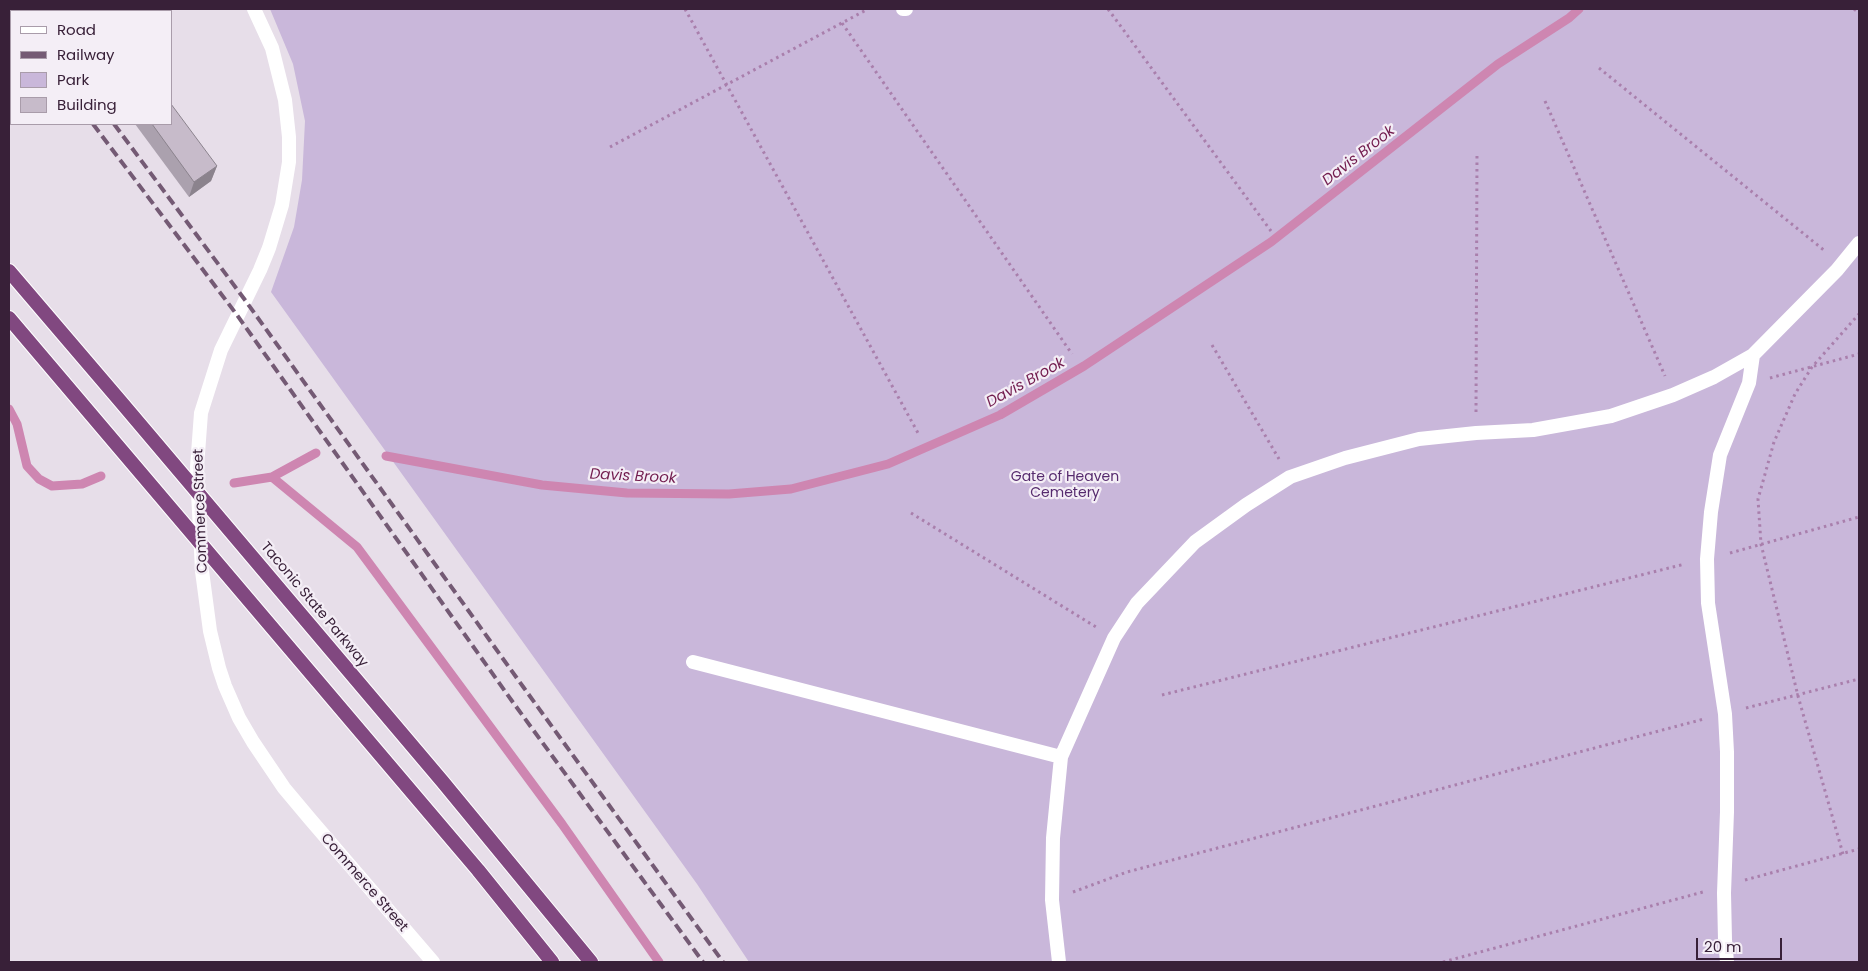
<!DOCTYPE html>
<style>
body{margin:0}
#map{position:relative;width:1868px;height:971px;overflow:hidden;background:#e7dee9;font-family:Poppins,sans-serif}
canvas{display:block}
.frame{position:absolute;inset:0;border:10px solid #382038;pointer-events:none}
.legend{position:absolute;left:10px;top:10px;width:162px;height:115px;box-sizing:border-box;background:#f4eef6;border:1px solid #a99caa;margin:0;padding:6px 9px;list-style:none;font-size:15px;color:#382038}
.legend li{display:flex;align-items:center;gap:10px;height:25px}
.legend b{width:25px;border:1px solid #a99caa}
.scale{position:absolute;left:1696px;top:938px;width:86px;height:22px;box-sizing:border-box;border:2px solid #382038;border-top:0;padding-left:6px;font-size:15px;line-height:18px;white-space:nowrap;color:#382038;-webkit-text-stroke:4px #f4eef6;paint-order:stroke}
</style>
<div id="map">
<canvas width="1868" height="971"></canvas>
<div class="frame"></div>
<ul class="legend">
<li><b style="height:6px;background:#fff"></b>Road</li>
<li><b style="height:6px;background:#745a74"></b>Railway</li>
<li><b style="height:14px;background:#c9b7da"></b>Park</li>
<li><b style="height:14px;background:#c7bbca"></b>Building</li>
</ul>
<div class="scale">20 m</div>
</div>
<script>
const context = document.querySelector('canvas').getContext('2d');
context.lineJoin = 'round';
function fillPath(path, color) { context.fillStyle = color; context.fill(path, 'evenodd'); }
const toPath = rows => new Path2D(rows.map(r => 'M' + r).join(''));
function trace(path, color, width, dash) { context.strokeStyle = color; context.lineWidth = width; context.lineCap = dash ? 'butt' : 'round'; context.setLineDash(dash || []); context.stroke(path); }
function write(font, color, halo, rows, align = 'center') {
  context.font = font + ' Poppins,sans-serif'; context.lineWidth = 4.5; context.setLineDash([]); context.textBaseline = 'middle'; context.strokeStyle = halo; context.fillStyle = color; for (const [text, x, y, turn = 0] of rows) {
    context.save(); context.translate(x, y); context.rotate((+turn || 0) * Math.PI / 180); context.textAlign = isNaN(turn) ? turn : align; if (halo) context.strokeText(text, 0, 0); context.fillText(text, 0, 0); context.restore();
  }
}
fillPath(toPath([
 [270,9,1859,9,1859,962,749,962,697,884,271,292,294,227,302,180,305,121,293,64]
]), '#c9b7da');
trace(toPath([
 [9,409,17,424,27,466,39,479,52,486,82,484,101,476],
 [386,456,542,485,627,493,729,494,791,489,888,464,1000,415,1084,366,1271,242,1498,64,1569,18,1579,9],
 [272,477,357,547,562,824,659,962],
 [234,483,272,477,316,453]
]), '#ce86b1', 9);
const trunk = toPath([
 [9,271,121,402,442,781,591,962],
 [9,318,478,870,552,962]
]);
trace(trunk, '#fff', 16);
trace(toPath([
 [685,9,918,433],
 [1108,9,1271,231],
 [1854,9,1859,13],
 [842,23,1072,354],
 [1599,68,1825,251],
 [1545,101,1665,376],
 [610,147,868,9],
 [1212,345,1279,459],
 [1770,378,1859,354],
 [1476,412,1477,152],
 [911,513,1096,627],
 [1730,553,1859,517],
 [1162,695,1685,564],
 [1746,708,1859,679],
 [1843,854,1798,696,1761,544,1758,499,1774,442,1795,394,1812,367,1859,314],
 [1745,880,1859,849],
 [1073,892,1127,872,1704,719],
 [1443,962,1703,892]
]), '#a97fac', 3, [2.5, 4]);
trace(toPath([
 [903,9,906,9],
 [693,662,1061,757],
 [1059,962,1052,900,1053,838,1061,757,1114,638,1137,603,1195,542,1246,505,1290,477,1345,458,1419,439,1476,433,1533,430,1611,416,1673,395,1714,377,1753,355,1837,270,1859,243],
 [1727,962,1725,940,1724,893,1727,812,1727,752,1725,714,1708,603,1707,559,1711,512,1720,455,1749,383,1753,355]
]), '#fff', 14);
trace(toPath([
 [254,9,272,48,285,100,289,137,289,162,282,205,269,248,260,270,221,350,201,413,197,467,198,492,202,571,210,631,219,668,225,686,239,718,253,742,284,788,310,819,433,962]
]), '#fff', 14);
trace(trunk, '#814880', 14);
trace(toPath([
 [28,9,30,11],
 [9,11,11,15],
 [93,124,237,315,512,701,703,962],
 [114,124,245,300,524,688,723,962]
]), '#745a74', 4, [10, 5]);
fillPath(toPath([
 [135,124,171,124,217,166,211,181,189,197]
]), '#aba1ae');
fillPath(toPath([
 [217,166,211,181,189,197,194,182]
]), '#8b838d');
const building = toPath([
 [171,104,217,166,194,182,152,124,171,124,171,104]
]);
fillPath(building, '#c7bbca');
trace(building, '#8b838d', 1);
write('14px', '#562b6e', '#f4eef6', [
 ["Gate of Heaven",1065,477],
 ["Cemetery",1065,493]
]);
write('14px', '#382038', '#f4eef6', [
 ["Commerce Street",201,511,-92],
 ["Taconic State Parkway",314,605,50],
 ["Commerce Street",364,883,49]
]);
write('italic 15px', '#721c4e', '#f4eef6', [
 ["Davis Brook",1359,156,-38],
 ["Davis Brook",1026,383,-29],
 ["Davis Brook",633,477,3]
]);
</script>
